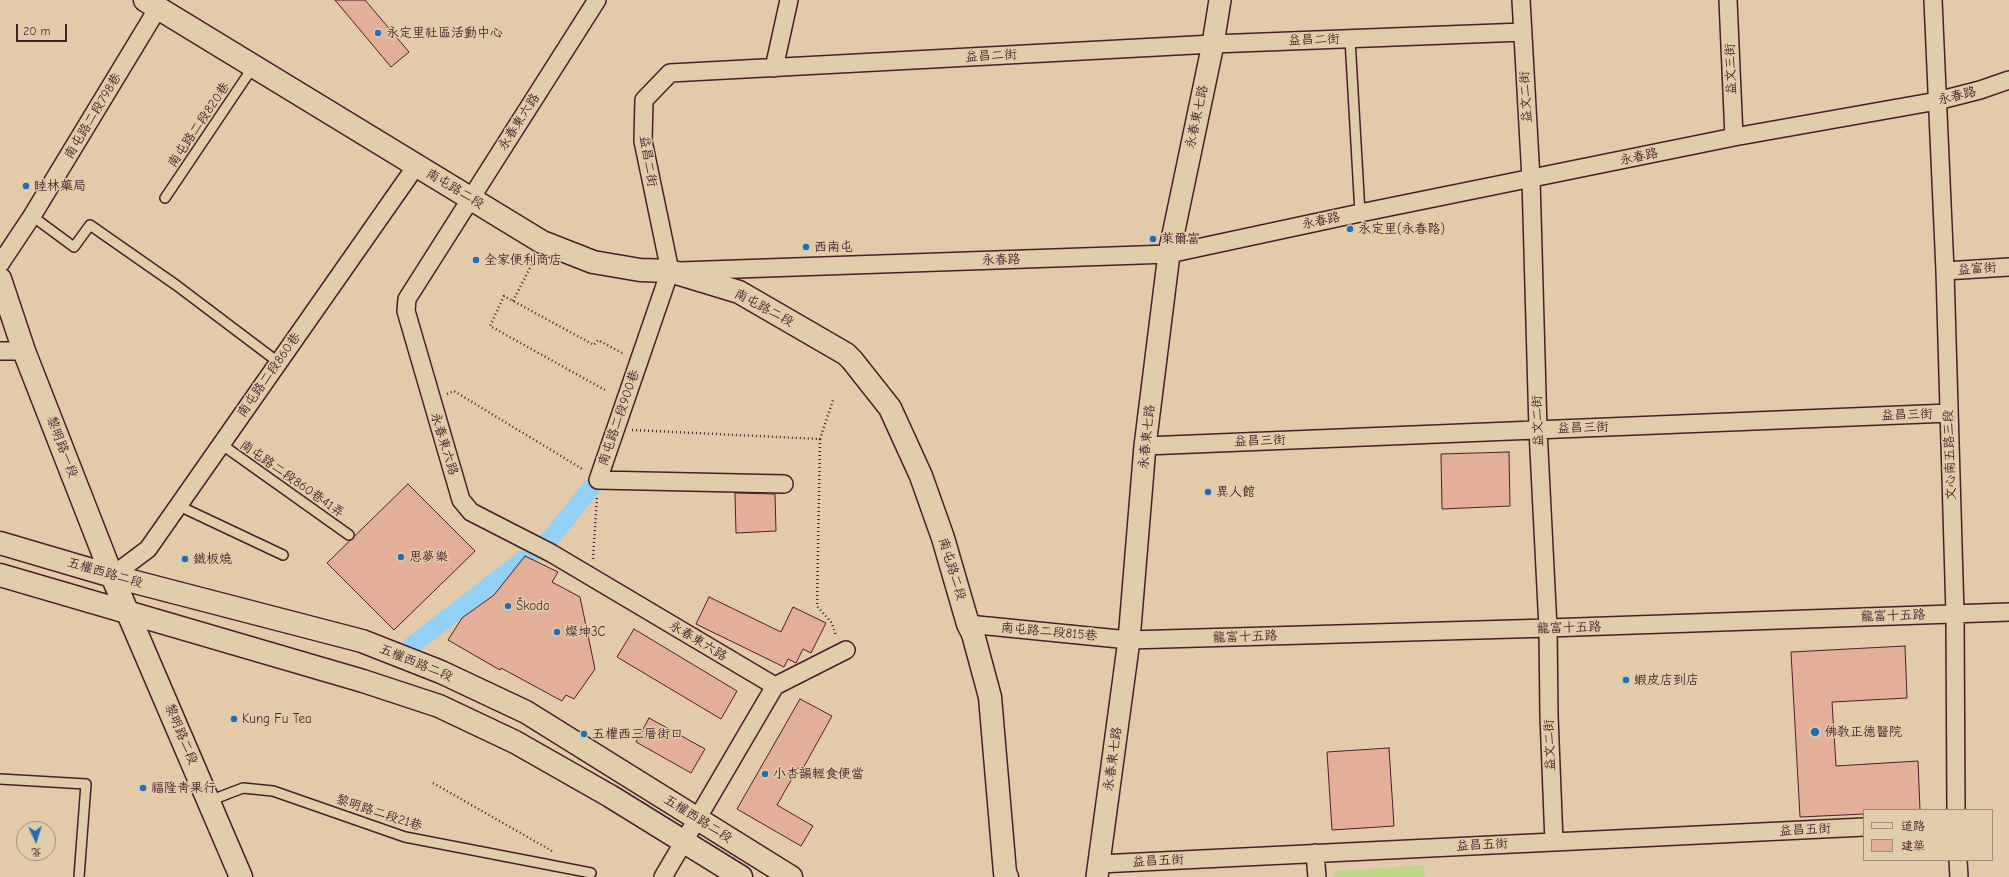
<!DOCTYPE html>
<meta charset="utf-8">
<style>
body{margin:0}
#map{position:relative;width:2009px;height:877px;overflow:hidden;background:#e3caa9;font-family:"Comic Neue","LXGW WenKai TC",sans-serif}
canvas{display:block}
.legend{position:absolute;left:1863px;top:809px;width:130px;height:52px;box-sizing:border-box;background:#e0ceab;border:1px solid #a48878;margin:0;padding:5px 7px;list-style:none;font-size:12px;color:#4a1f2b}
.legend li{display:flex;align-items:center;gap:8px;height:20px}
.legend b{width:20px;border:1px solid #a48878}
.north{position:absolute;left:16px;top:821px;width:40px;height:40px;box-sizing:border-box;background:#e0ceab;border:1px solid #a48878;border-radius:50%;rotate:176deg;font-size:11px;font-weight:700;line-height:16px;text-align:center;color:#4a1f2b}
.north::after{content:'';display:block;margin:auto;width:14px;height:18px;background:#1f6fb2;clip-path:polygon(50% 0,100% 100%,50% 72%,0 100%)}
.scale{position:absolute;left:16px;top:24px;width:51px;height:18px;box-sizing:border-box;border:2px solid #4a1f2b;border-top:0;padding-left:5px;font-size:12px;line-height:14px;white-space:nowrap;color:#4a1f2b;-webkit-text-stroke:3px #e0ceab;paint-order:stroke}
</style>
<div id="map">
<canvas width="2009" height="877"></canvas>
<ul class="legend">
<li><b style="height:5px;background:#e0ceab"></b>道路</li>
<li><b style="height:11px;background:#e4af99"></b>建築</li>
</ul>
<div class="north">北</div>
<div class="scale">20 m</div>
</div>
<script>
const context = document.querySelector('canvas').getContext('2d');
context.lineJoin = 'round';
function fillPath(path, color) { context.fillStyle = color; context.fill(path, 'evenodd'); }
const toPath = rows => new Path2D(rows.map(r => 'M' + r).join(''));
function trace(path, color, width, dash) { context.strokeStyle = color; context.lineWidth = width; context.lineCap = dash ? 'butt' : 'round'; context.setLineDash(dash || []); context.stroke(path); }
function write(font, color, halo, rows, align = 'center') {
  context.font = font + ' "Comic Neue","LXGW WenKai TC",sans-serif'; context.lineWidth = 3; context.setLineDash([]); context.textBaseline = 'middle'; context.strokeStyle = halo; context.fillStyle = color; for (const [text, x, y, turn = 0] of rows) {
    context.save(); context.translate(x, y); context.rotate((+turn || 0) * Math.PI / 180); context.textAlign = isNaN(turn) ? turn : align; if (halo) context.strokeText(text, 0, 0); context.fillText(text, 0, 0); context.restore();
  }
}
fillPath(toPath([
 [1424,865,1425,877,1333,877,1335,871]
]), '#c0d48a');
trace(toPath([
 [410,647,549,540,591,488]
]), '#92d1f3', 18);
const building = toPath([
 [335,0,365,0,409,52,391,67,335,0],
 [1509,452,1510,506,1442,509,1441,454,1509,452],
 [408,484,475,551,394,630,327,563,408,484],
 [735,493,775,494,776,531,736,533,735,493],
 [525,556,558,572,552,582,580,597,595,669,574,699,566,695,562,701,501,668,500,670,448,640,462,618,494,595,525,556],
 [709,597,781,632,793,607,826,623,811,653,803,649,796,663,788,659,784,667,696,624,709,597],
 [634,629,737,691,721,719,617,657,634,629],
 [1905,646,1907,698,1832,702,1836,766,1918,761,1920,810,1864,810,1864,814,1800,817,1791,652,1905,646],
 [800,699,832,716,802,770,798,768,777,805,813,826,801,846,737,809,800,699],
 [649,718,705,749,691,773,636,742,649,718],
 [1389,748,1394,826,1332,830,1327,752,1389,748]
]);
fillPath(building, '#e4af99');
trace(building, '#4a1f2b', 1);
const service = toPath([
 [1350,39,1360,213],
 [165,198,253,67],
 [32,216,74,247,90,225,176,285,278,362],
 [221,444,349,535],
 [177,505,283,555],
 [0,779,86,784,79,877],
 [209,801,243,788,273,791,405,837,591,873]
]);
const minor = toPath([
 [597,0,407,299,406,311,461,500,471,512,551,553,775,686],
 [1521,0,1531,179,1538,430,1548,628,1549,716,1554,842],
 [1728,0,1734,137],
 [1933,0,1945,271,1955,614,1956,810],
 [774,68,789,0],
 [0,264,32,216,158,8],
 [670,271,643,141,644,100,670,73,1213,44,1523,32],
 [670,271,598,480,784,484],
 [680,271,1169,254,1360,213,1734,137,1937,101,1980,90,2009,80],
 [1945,271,2009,267],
 [0,351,24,351],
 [1145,446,1949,413],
 [112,576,148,549,416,166],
 [968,624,1129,640,1548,628,2009,612],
 [775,686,846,650],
 [1315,853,1317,877],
 [1958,860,1959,877],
 [1099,864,1864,827],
 [663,877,775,686]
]);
const tertiary = toPath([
 [1097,877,1129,640,1145,446,1169,254,1213,44,1220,0]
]);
const secondary = toPath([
 [145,0,542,242,593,262,640,270,670,271,739,292,846,354,852,360,890,408,921,476,943,538,968,624,973,634,990,697,1005,873,1007,877],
 [0,279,24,351,112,576,241,877],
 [0,543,112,576,362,641,441,672,526,712,791,877],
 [0,575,363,681,439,706,515,742,610,796,741,877]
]);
trace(service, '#4a1f2b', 12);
trace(minor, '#4a1f2b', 20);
trace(tertiary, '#4a1f2b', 24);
trace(secondary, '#4a1f2b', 25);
trace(toPath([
 [513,301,535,258],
 [605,390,490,326,504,296,594,345,598,340,624,354],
 [447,394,454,391,584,470],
 [632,430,820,439,833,400],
 [820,439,817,606,832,623,836,636],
 [593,559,597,496],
 [433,783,552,851]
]), '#4a1f2b', 2.5, [1, 3]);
trace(service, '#e0ceab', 9);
trace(minor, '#e0ceab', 17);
trace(tertiary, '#e0ceab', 21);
trace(secondary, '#e0ceab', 22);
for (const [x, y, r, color] of [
 [378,33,4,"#1f6fb2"],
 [26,186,4,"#1f6fb2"],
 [1350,229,4,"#1f6fb2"],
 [1153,239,4,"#1f6fb2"],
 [806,247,4,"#1f6fb2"],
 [476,260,4,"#1f6fb2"],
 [1208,492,4,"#1f6fb2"],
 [401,557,4,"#1f6fb2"],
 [185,559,4,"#1f6fb2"],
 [508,606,4,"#1f6fb2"],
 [557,632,4,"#1f6fb2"],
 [1626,680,4,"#1f6fb2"],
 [234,719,4,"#1f6fb2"],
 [1815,732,5,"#1f6fb2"],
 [584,734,4,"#1f6fb2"],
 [765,774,4,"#1f6fb2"],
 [143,788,4,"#1f6fb2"]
]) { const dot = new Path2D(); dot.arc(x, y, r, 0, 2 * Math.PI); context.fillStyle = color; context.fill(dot); trace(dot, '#e0ceab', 1.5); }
write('13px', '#4a1f2b', '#e0ceab', [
 ["永定里社區活動中心",386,33],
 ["睦林藥局",34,186],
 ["永定里(永春路)",1358,229],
 ["萊爾富",1161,239],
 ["西南屯",814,247],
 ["全家便利商店",484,260],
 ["異人館",1216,492],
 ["思夢樂",409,557],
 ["鐵板燒",193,559],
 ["Škoda",516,606],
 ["燦坤3C",565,632],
 ["蝦皮店到店",1634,680],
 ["Kung Fu Tea",242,719],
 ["佛教正德醫院",1824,732],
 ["五權西三厝街口",592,734],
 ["小杏韻輕食便當",773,774],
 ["福隆青果行",151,788]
], 'left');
write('13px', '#4a1f2b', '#e0ceab', [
 ["益昌二街",1314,40,-2],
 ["益昌二街",991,56,-3],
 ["益文三街",1731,69,-92],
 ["永春路",1957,96,-14],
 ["益文二街",1526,97,-93],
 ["南屯路二段798巷",93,116,-59],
 ["永春東七路",1197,117,-78],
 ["永春東六路",519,122,-57],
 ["南屯路二段820巷",199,125,-56],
 ["永春路",1639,157,-12],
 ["益昌二街",648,161,81],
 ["南屯路二段",455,189,31],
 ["永春路",1321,221,-12],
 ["永春路",1001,260,-2],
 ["益富街",1977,269,-4],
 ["南屯路二段",764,308,28],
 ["南屯路二段860巷",269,375,-55],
 ["益昌三街",1907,415,-2],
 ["南屯路二段900巷",619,418,-71],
 ["益文二街",1538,421,-92],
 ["益昌三街",1583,428,-2],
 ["永春東七路",1147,437,-84],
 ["益昌三街",1260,441,-2],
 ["永春東六路",444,444,73],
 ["黎明路一段",62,447,69],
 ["文心南五路三段",1950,455,-92],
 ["南屯路二段860巷41弄",292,479,35],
 ["南屯路二段",952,569,73],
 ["五權西路二段",105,573,16],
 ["龍富十五路",1893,616,-2],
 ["龍富十五路",1569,628,-2],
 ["南屯路二段815巷",1049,632,5],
 ["龍富十五路",1245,637,-2],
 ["永春東六路",698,641,31],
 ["五權西路二段",416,663,22],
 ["黎明路二段",181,734,67],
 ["益文二街",1550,745,-92],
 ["永春東七路",1113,759,-82],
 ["黎明路二段21巷",379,813,18],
 ["五權西路二段",698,819,32],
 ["益昌五街",1805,830,-3],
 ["益昌五街",1482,845,-3],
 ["益昌五街",1158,861,-3]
]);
</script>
